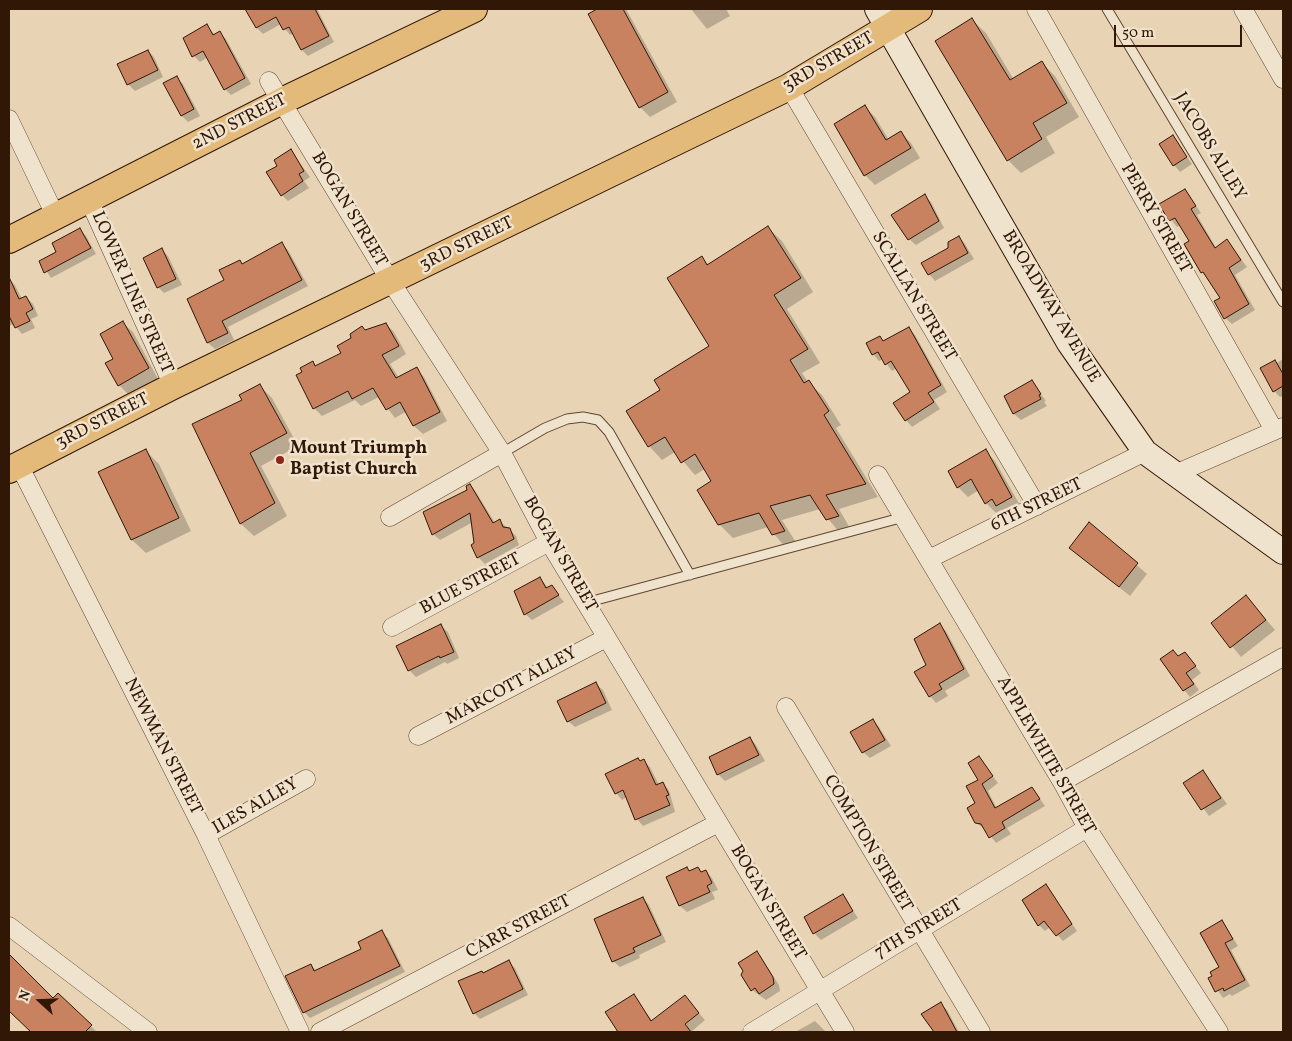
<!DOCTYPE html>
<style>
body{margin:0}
#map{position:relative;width:1292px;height:1041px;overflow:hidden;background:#e8d4b4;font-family:Vollkorn,serif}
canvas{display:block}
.frame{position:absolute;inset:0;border:10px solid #311705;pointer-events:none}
.north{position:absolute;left:15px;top:976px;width:50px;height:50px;-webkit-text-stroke:4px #f0e3ce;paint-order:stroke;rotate:290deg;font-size:14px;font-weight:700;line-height:20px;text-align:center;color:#311705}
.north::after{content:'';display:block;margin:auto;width:18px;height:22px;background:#311705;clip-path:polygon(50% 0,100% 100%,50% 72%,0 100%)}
.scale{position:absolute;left:1114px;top:25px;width:128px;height:22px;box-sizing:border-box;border:2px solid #311705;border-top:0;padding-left:6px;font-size:15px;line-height:18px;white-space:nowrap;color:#311705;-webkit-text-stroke:4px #f0e3ce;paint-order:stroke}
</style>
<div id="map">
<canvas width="1292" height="1041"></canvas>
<div class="frame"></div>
<div class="north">N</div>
<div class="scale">50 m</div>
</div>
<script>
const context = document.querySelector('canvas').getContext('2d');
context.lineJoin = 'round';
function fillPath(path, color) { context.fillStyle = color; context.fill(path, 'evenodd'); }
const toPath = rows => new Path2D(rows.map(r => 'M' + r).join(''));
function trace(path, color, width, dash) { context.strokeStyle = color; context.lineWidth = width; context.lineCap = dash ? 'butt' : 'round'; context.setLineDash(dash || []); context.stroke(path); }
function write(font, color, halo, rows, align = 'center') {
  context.font = font + ' Vollkorn,serif'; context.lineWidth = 5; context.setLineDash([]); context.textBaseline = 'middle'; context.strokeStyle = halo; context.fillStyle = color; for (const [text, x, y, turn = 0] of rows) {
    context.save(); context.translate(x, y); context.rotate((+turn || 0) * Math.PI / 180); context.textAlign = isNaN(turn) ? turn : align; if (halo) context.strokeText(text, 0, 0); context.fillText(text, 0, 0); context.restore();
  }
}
fillPath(toPath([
 [246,9,317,9,334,42,308,56,302,50,294,33,290,35,281,24,263,34,257,28],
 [600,9,626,9,677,102,650,117,640,107,590,14],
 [691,9,726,9,730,16,707,29],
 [972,20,986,33,1014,80,1042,63,1055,76,1079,117,1046,137,1055,153,1021,173,1008,160],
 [207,26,215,35,220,33,226,39,251,84,231,95,225,89,208,57,200,62,194,56],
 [148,51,154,57,163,77,135,91,128,84],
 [176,78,183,84,200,116,188,122,182,116],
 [865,107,875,117,889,140,901,133,911,143,920,158,875,185,865,175],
 [1173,137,1192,164,1180,172,1174,165],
 [291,151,310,177,304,181,309,188,288,201,282,195,279,166],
 [1185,190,1201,213,1197,215,1216,248,1227,241,1247,267,1235,275,1255,310,1232,324,1225,318,1222,298,1202,272,1191,242,1181,225,1177,227,1160,205],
 [925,196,931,202,944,228,916,245,909,239],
 [768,228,782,241,813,292,787,309,820,363,802,373,808,382,822,395,841,425,836,428,878,497,839,509,851,530,840,533,820,509,782,520,797,544,786,548,768,527,733,538,719,524,713,482,705,469,695,475,675,452,662,460,649,446,662,390,711,347,702,258,709,265],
 [80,230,86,236,96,254,51,278,40,261,58,253],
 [959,237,965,244,974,259,935,281,929,274],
 [282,244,288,250,308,286,228,327,234,340,215,349,208,343,188,299,226,280,240,261,243,265],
 [162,250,168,256,182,285,164,293,158,287],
 [9,279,15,285,22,299,26,297,33,304,38,316,31,319,35,328,22,334,14,324,9,326],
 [123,323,133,332,158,379,129,395,119,385],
 [386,324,394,332,406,354,390,364,399,378,416,369,424,377,447,421,423,434,414,426,407,411,395,418,379,397,361,406,355,400,322,416,314,408,313,363,317,367,342,353,366,331],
 [909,329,915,335,947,392,934,400,940,409,912,427,906,420,912,392,897,368,892,371,883,359,879,361,873,354,879,337,884,342],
 [1283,359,1283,396,1280,397,1274,391,1275,361,1277,363],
 [1032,382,1046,401,1044,402,1047,406,1021,420,1014,414,1005,397],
 [260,386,272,398,298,446,261,466,287,516,254,536,241,524,194,424,243,400],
 [145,450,159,464,191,531,146,553,132,540,100,472],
 [985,451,995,461,1021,507,1007,515,1001,510,996,513,986,503,979,490,968,497,958,487],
 [470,485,476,492,495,523,499,521,509,529,516,536,519,545,485,564,478,557,473,522,440,540,433,534,468,491],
 [1089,524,1147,574,1130,596,1070,548],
 [540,578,548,588,552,587,564,602,532,620,525,614],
 [1246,596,1275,630,1241,657,1213,623],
 [940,625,946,631,970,676,945,691,948,696,936,703,930,696,928,666],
 [441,626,448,632,459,658,447,664,445,662,416,677,409,670],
 [1185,653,1201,673,1192,680,1199,690,1190,697,1184,690,1179,657],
 [596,684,603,690,612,710,575,727,568,721],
 [873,720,879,727,891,746,870,758,863,752],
 [750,738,756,745,765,761,725,781,718,774,710,758],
 [979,758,998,783,988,791,997,809,1032,788,1045,806,1007,828,1011,834,996,843,985,829,976,823,980,780],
 [644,761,650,767,659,785,663,784,669,790,675,812,643,826,637,819,627,797,622,800,616,793],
 [1203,772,1227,804,1209,816,1185,783],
 [698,868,702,873,706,871,712,878,718,890,712,892,715,899,687,912,680,906,668,878],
 [1045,885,1077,931,1063,941,1050,927,1045,931,1039,925],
 [843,896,858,918,821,940,814,933],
 [643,898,649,905,666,942,639,955,640,958,620,967,613,961],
 [1222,921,1238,946,1231,950,1250,986,1232,996,1230,994,1223,998,1210,979,1221,968],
 [381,932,388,938,405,972,310,1018,304,1012,311,965,317,971,362,950],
 [757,952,779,985,780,991,766,1000,752,990],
 [9,955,53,999,58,995,97,1032,32,1032,9,1009],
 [509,962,515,968,528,995,480,1019,474,1013],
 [634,996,653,1022,685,997,705,1020,691,1032,619,1032,607,1013],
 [940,1003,947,1010,959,1032,944,1032,941,1028],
 [815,1021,826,1032,795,1032]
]), '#0003');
const building = toPath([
 [245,9,315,9,329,36,301,50,289,27,283,30,276,17,256,28,245,9],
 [597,9,623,9,668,92,639,108,588,14,597,9],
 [972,18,1010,80,1042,61,1067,103,1033,123,1042,139,1007,161,935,41,972,18],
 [207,24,213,35,220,31,245,78,224,90,203,51,192,57,183,38,207,24],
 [148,50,158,70,127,85,117,64,148,50],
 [177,76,194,109,181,116,163,83,177,76],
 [865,105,886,140,901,131,911,148,864,176,834,124,865,105],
 [1173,135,1187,157,1173,166,1159,144,1173,135],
 [291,149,304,171,299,174,303,181,281,196,266,172,277,166,274,160,291,149],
 [1185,189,1196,206,1191,209,1215,248,1227,239,1241,260,1229,268,1249,304,1224,319,1214,301,1220,298,1203,272,1201,273,1184,244,1189,241,1175,218,1169,221,1159,204,1185,189],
 [925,194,939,221,908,240,891,215,925,194],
 [768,226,801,278,774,295,808,349,790,360,804,383,809,380,829,411,824,415,866,484,826,495,839,516,826,520,810,495,770,506,785,531,772,535,759,513,718,525,697,490,711,481,695,454,681,463,665,437,648,447,626,411,660,390,654,380,709,346,667,278,702,256,707,265,768,226],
 [80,228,91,248,44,273,39,261,56,252,52,243,80,228],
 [959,236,968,253,928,275,921,263,948,248,948,242,959,236],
 [282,242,302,280,222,321,228,333,207,343,187,299,224,280,219,270,240,260,242,264,282,242],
 [162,248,176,279,157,288,143,258,162,248],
 [9,277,19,299,26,296,33,309,26,313,30,321,15,328,9,316,9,277],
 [123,321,149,368,118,386,105,363,113,359,100,334,123,321],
 [386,323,399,346,382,355,396,378,417,367,440,412,413,426,400,402,386,410,373,388,352,399,348,391,313,409,296,375,302,372,300,368,313,361,315,366,341,353,337,346,351,338,350,334,362,326,365,330,386,323],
 [909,327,941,385,928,393,934,402,905,421,893,403,910,392,891,361,885,365,878,352,872,355,866,343,880,336,883,341,909,327],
 [1275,360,1283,374,1283,386,1273,392,1260,368,1275,360],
 [1032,380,1041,394,1039,395,1041,399,1013,414,1004,396,1032,380],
 [260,384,287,433,250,453,275,503,240,524,192,424,242,400,239,395,260,384],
 [146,449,179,518,131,540,98,472,146,449],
 [986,449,1012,497,996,506,992,499,985,504,971,479,957,488,948,471,986,449],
 [470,484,493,523,500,519,503,527,510,528,514,539,477,558,471,545,474,543,470,513,432,535,423,512,467,490,466,486,470,484],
 [1089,522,1138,563,1119,587,1069,548,1089,522],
 [540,577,546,588,552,585,559,595,524,615,514,591,540,577],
 [1246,595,1266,620,1230,648,1211,623,1246,595],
 [940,623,964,669,939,684,942,689,929,697,914,672,926,665,914,639,940,623],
 [441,624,454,652,440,658,439,656,408,671,396,646,441,624],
 [1173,650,1178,656,1185,652,1196,666,1186,673,1194,684,1183,691,1160,659,1173,650],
 [596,682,606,703,567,722,557,701,596,682],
 [873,719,885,740,862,753,850,732,873,719],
 [750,737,759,755,717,775,709,757,750,737],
 [979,756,993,776,982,784,995,808,1032,787,1040,799,1002,822,1005,828,989,838,981,824,975,823,967,808,975,803,966,786,978,780,968,763,979,756],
 [638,758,640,761,644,759,656,785,663,782,669,795,666,796,670,805,635,820,623,790,615,794,605,774,638,758],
 [1203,770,1221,798,1201,810,1183,783,1203,770],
 [687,867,689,871,698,867,701,872,706,870,712,883,707,886,710,892,679,906,666,877,687,867],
 [1046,884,1072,924,1056,936,1044,921,1038,926,1022,900,1046,884],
 [843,894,853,911,813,934,804,917,843,894],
 [643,897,661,935,633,948,635,952,612,962,594,919,643,897],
 [1222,920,1233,939,1225,943,1245,980,1224,991,1223,988,1215,992,1208,978,1212,976,1210,972,1219,967,1200,933,1222,920],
 [382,930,400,966,303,1013,285,976,311,964,314,971,361,949,358,942,382,930],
 [757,951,773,977,774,984,759,994,755,988,751,991,741,975,743,971,738,963,757,951],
 [9,954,53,998,58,993,92,1025,85,1032,31,1032,9,1011,9,954],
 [509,960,523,989,473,1014,458,981,482,971,483,973,509,960],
 [634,994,651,1021,685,995,699,1013,685,1024,691,1032,618,1032,605,1012,634,994],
 [941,1002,957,1032,934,1032,921,1014,941,1002]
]);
fillPath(building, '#c88260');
trace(building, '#311705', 1);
const lane = toPath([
 [1107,9,1283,302],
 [502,453,545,428,567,419,583,417,598,420,609,432,690,575],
 [585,603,904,517]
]);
const street = toPath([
 [1036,9,1274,430],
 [1243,9,1283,79],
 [269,81,391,282,502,453,549,542,845,1032],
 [789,87,1037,506],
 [9,119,56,217],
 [89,200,173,386],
 [19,465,206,835,300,1032],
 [1175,474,1283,427],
 [878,475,1062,782,1087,828,1219,1032],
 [390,517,502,453],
 [929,559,1145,452],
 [392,627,549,542],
 [786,707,981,1032],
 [418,736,606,638],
 [1062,782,1283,657],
 [206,835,306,779],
 [9,926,148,1032],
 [320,1032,718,823],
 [752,1032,1087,828]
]);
const secondary = toPath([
 [877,9,1069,343,1145,452,1283,552]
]);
const primary = toPath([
 [9,240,282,101,474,9],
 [9,470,173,386,789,87,919,9]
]);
trace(lane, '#5f4631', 11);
trace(street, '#5f4631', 19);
trace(secondary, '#311705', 26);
trace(primary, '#311705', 28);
trace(lane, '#f0e3ce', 9);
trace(street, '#f0e3ce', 18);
trace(secondary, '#f0e3ce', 24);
trace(primary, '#e4ba7a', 26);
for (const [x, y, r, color] of [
 [280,460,5,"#8f2418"]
]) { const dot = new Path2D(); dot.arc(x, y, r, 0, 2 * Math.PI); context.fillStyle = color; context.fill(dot); trace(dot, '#f0e3ce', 2); }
write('18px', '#311705', '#f0e3ce', [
 ["3RD STREET",829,63,-30],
 ["2ND STREET",240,123,-27],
 ["JACOBS ALLEY",1209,147,59],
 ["BOGAN STREET",348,210,59],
 ["PERRY STREET",1155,219,60],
 ["3RD STREET",467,245,-26],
 ["LOWER LINE STREET",131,293,66],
 ["SCALLAN STREET",913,297,59],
 ["BROADWAY AVENUE",1050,307,59],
 ["3RD STREET",103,422,-27],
 ["6TH STREET",1037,506,-26],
 ["BOGAN STREET",559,555,60],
 ["BLUE STREET",471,585,-28],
 ["MARCOTT ALLEY",512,687,-28],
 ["NEWMAN STREET",162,747,63],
 ["APPLEWHITE STREET",1045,756,60],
 ["ILES ALLEY",256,807,-30],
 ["COMPTON STREET",867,844,59],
 ["BOGAN STREET",767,903,59],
 ["CARR STREET",519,928,-28],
 ["7TH STREET",919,930,-31]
]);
write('bold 18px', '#311705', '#f0e3ce', [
 ["Mount Triumph",290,450],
 ["Baptist Church",290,471]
], 'left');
</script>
